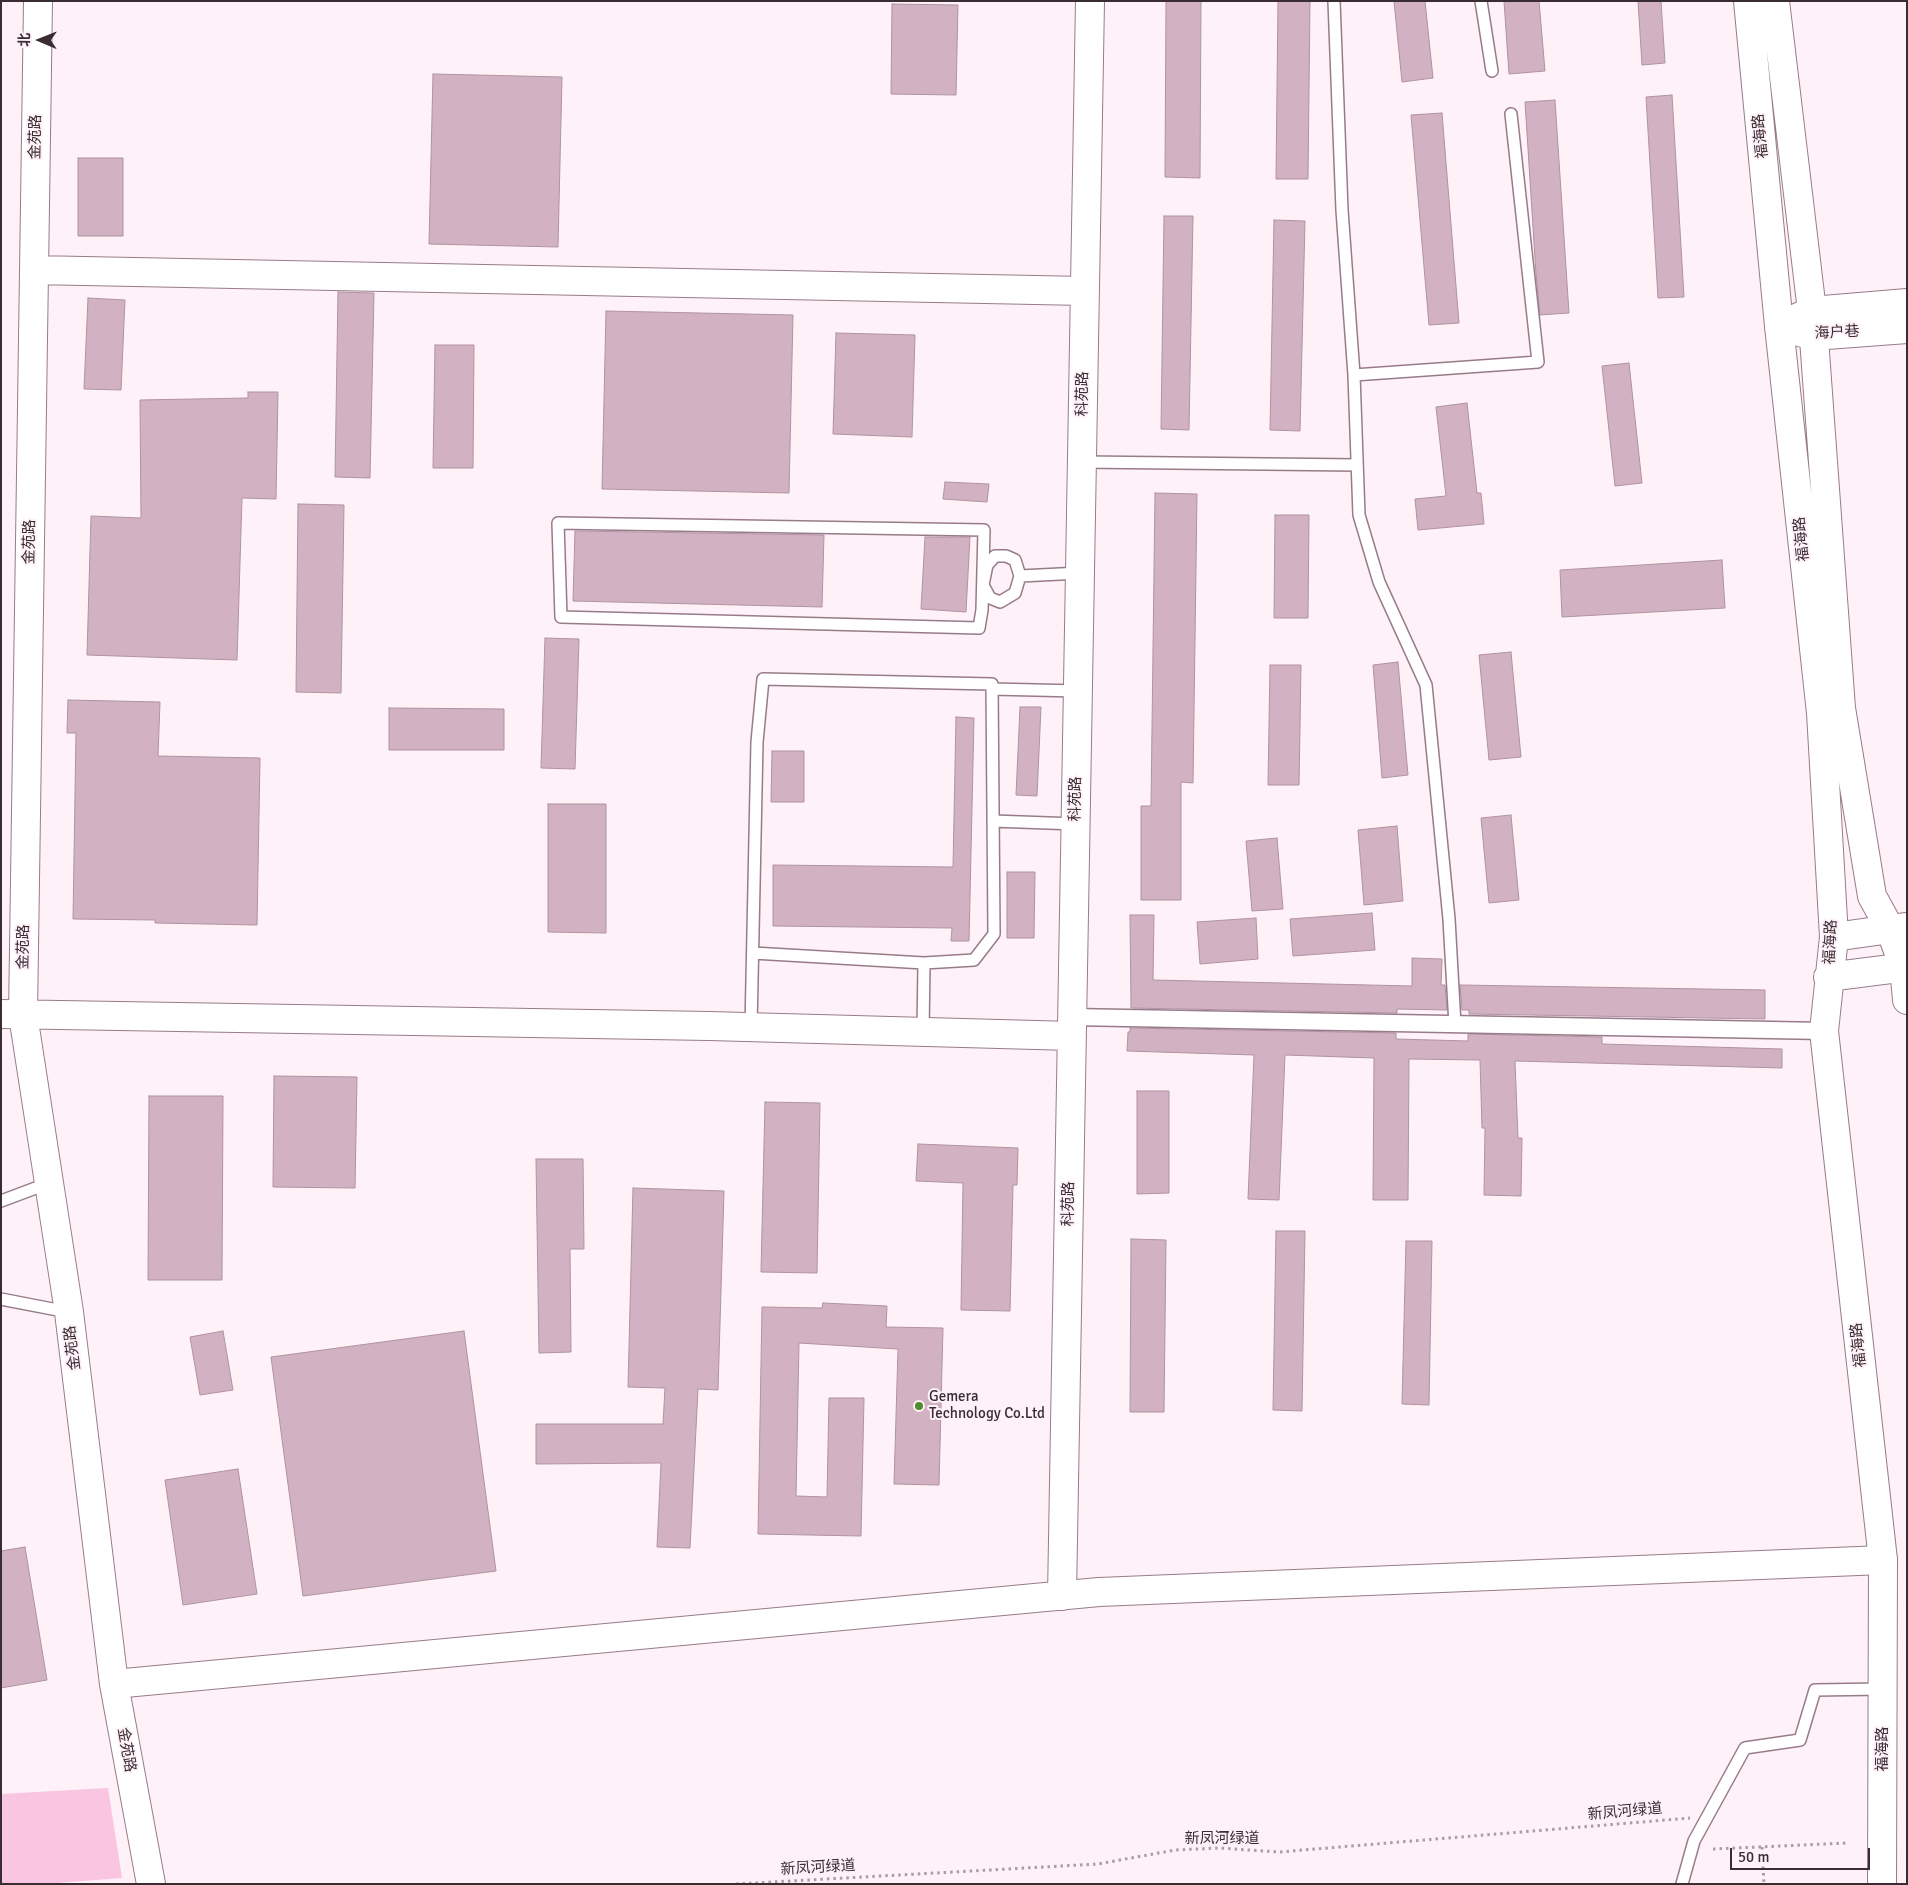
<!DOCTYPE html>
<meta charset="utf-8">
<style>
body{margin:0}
#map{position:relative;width:1908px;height:1885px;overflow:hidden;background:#fef1f7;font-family:Signika,"Noto Sans SC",sans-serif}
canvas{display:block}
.frame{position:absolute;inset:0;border:2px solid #392d33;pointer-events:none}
.north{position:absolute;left:15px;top:15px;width:50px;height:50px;-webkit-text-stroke:4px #fef1f7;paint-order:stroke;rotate:271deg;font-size:14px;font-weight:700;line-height:20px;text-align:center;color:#392d33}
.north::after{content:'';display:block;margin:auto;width:18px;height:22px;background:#392d33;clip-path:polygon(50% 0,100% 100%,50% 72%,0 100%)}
.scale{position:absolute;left:1730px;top:1848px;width:140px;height:22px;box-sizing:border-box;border:2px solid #392d33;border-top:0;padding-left:6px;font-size:15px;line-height:18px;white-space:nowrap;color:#392d33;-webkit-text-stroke:4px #fef1f7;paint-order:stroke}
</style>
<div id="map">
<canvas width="1908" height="1885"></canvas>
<div class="frame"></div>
<div class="north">北</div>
<div class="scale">50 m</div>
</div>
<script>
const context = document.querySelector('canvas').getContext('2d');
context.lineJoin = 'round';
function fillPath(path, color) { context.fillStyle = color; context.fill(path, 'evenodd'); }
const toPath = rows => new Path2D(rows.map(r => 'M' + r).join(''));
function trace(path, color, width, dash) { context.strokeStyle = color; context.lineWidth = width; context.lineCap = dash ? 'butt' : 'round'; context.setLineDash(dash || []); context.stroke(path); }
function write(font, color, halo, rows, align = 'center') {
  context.font = font + ' Signika,"Noto Sans SC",sans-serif'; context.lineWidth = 4; context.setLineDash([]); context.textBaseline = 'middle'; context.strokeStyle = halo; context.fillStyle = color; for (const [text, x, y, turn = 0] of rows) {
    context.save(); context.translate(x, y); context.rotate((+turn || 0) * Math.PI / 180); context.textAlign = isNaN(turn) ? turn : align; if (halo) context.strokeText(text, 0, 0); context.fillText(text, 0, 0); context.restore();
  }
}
fillPath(toPath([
 [108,1788,122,1878,43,1884,1,1884,1,1794]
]), '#f9c5e0');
const building = toPath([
 [1166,1,1201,1,1200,178,1165,177,1166,1],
 [1278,1,1310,1,1308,179,1276,179,1278,1],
 [1394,1,1425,1,1433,78,1402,82,1394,1],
 [1504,1,1539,1,1545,71,1509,74,1504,1],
 [1638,1,1661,1,1665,63,1642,65,1638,1],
 [892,4,958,5,956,95,891,94,892,4],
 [433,74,562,77,558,247,429,244,433,74],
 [1672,95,1684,297,1658,298,1646,97,1672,95],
 [1555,100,1569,313,1540,315,1536,274,1525,102,1555,100],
 [1442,113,1459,323,1429,325,1411,115,1442,113],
 [78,158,123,158,123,236,78,236,78,158],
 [1164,216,1193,216,1189,430,1161,429,1164,216],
 [1274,220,1305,221,1300,431,1270,430,1274,220],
 [338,292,374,293,370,478,335,477,338,292],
 [88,298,125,300,121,390,84,389,88,298],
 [606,311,793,315,789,493,602,489,606,311],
 [836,333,915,335,912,437,833,434,836,333],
 [435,345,474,345,473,468,433,468,435,345],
 [1629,363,1642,483,1615,486,1602,366,1629,363],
 [248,392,278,392,276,499,242,498,237,660,87,655,91,516,141,518,140,400,248,398,248,392],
 [1467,403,1477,493,1481,493,1484,524,1418,530,1415,499,1446,496,1436,407,1467,403],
 [945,482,989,484,987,502,943,499,945,482],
 [1155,493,1197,494,1193,783,1181,782,1181,900,1141,900,1141,806,1151,806,1155,493],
 [298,504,344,505,341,693,296,692,298,504],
 [1275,515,1309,515,1308,618,1274,618,1275,515],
 [575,531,824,535,822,607,573,601,575,531],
 [925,537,970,537,966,612,921,609,925,537],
 [1722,560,1725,608,1562,617,1560,570,1722,560],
 [545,638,579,639,575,769,541,768,545,638],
 [1511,652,1521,757,1489,760,1479,655,1511,652],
 [1398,662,1408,775,1382,778,1373,665,1398,662],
 [1270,665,1301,665,1299,785,1268,785,1270,665],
 [68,700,160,702,158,756,260,758,257,925,155,923,155,920,73,919,76,733,67,733,68,700],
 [1020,707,1041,707,1037,796,1016,795,1020,707],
 [389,708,504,709,504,750,389,750,389,708],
 [956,717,974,718,969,941,951,941,952,928,773,926,773,865,953,867,956,717],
 [772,751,804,751,804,802,771,802,772,751],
 [548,804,606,804,606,933,548,932,548,804],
 [1511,815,1519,900,1489,903,1481,818,1511,815],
 [1397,826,1403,901,1364,905,1358,830,1397,826],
 [1277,838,1283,909,1252,911,1246,841,1277,838],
 [1007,872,1035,872,1034,938,1007,938,1007,872],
 [1372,913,1375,950,1293,956,1290,919,1372,913],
 [1130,915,1154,915,1153,980,1412,986,1412,958,1442,959,1441,985,1445,985,1447,1010,1397,1009,1397,1013,1131,1008,1130,915],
 [1256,918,1258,959,1200,964,1197,922,1256,918],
 [1460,985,1765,990,1765,1019,1469,1014,1469,1010,1462,1010,1460,985],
 [1130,1028,1396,1033,1396,1039,1468,1041,1468,1034,1602,1037,1602,1044,1782,1049,1782,1068,1515,1061,1518,1138,1522,1138,1521,1196,1484,1195,1485,1128,1482,1128,1480,1060,1409,1059,1408,1200,1373,1200,1374,1058,1285,1055,1279,1200,1248,1199,1254,1055,1127,1051,1128,1032,1130,1032,1130,1028],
 [274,1076,357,1077,355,1188,273,1187,274,1076],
 [1137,1091,1169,1091,1169,1193,1137,1194,1137,1091],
 [149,1096,223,1096,222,1280,148,1280,149,1096],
 [765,1102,820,1103,817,1273,761,1272,765,1102],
 [918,1144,1018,1148,1017,1185,1013,1185,1010,1311,961,1310,963,1183,916,1181,918,1144],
 [536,1159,583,1159,584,1249,570,1249,571,1352,539,1353,536,1159],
 [633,1188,724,1191,718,1390,698,1389,690,1548,657,1547,661,1463,536,1464,536,1424,663,1424,665,1388,628,1387,633,1188],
 [1276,1231,1305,1231,1302,1411,1273,1410,1276,1231],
 [1131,1239,1166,1240,1164,1412,1130,1412,1131,1239],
 [1406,1241,1432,1241,1429,1405,1402,1404,1406,1241],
 [823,1303,887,1306,886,1327,943,1328,939,1485,894,1484,898,1349,799,1343,796,1496,827,1497,829,1398,864,1398,861,1536,758,1534,762,1307,822,1308,823,1303],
 [223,1331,233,1390,200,1395,190,1337,223,1331],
 [464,1331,496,1571,303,1596,271,1357,464,1331],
 [238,1469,257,1594,183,1605,165,1480,238,1469],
 [25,1547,47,1680,1,1688,1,1551,25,1547]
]);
fillPath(building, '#d2b2c2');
trace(building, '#b092a1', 1);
const service = toPath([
 [1334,1,1342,210,1354,375,1359,515,1379,582,1426,685,1449,919,1455,1025],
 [1481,1,1492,71],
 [1354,375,1538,362,1511,114],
 [1082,462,1357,465],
 [558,523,984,530,982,610,979,628,561,617,558,523],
 [995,556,1006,556,1015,560,1020,576,1015,593,1000,602,990,598,983,585,987,565,995,556],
 [1020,576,1080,573],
 [992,689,1078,691],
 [993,821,1076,824],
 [753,953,924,963],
 [751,1027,757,742,763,679,992,684,994,934,974,960,924,963,923,1032],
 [1,1201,49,1183],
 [1,1299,68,1312],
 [1682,1884,1694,1841,1745,1748,1800,1740,1815,1690,1883,1689]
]);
const pedestrian = toPath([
 [1072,1017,1824,1031]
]);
const tertiary = toPath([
 [38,1,23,1015,69,1312,114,1684,151,1884],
 [34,270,1085,291],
 [1779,326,1812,311,1907,303],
 [1793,330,1813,336,1907,329],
 [1,1014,709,1026,1072,1036],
 [1062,1596,1090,1],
 [114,1684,1099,1592,1883,1560]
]);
const secondary = toPath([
 [1748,1,1779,326,1821,713,1834,937,1824,1031,1883,1560,1882,1884],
 [1775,1,1812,311,1841,708,1872,896,1890,929,1904,967,1907,1000],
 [1834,937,1905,927],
 [1828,977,1907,967]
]);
trace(service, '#987b8a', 14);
trace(pedestrian, '#987b8a', 19);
trace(tertiary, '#987b8a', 30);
trace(secondary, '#987b8a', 30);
trace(toPath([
 [1762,1847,1764,1884],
 [1713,1849,1847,1843],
 [736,1884,1098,1864,1175,1850,1219,1848,1279,1852,1690,1818]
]), '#aa9da3', 3, [2.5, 4]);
trace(service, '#fff', 11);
trace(pedestrian, '#fff', 16);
trace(tertiary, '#fff', 28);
trace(secondary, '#fff', 28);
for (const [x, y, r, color] of [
 [919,1406,5,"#4e8d2d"]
]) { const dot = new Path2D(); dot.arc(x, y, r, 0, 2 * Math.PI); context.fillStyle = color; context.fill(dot); trace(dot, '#fef1f7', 2); }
write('15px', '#392d33', '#fef1f7', [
 ["福海路",1761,136,-96],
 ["金苑路",36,137,-89],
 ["海户巷",1837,333,-3],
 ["科苑路",1083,394,-89],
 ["福海路",1802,539,-96],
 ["金苑路",30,542,-89],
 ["科苑路",1076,799,-89],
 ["福海路",1831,942,-87],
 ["金苑路",24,947,-89],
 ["科苑路",1069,1204,-89],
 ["福海路",1859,1345,-96],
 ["金苑路",73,1348,-97],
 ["福海路",1883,1749,-90],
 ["金苑路",126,1750,80],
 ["新凤河绿道",1625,1812,-5],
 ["新凤河绿道",1222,1839],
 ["新凤河绿道",818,1868,-3]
]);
write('15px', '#392d33', '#fef1f7', [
 ["Gemera",929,1397],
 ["Technology Co.Ltd",929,1414]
], 'left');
</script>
